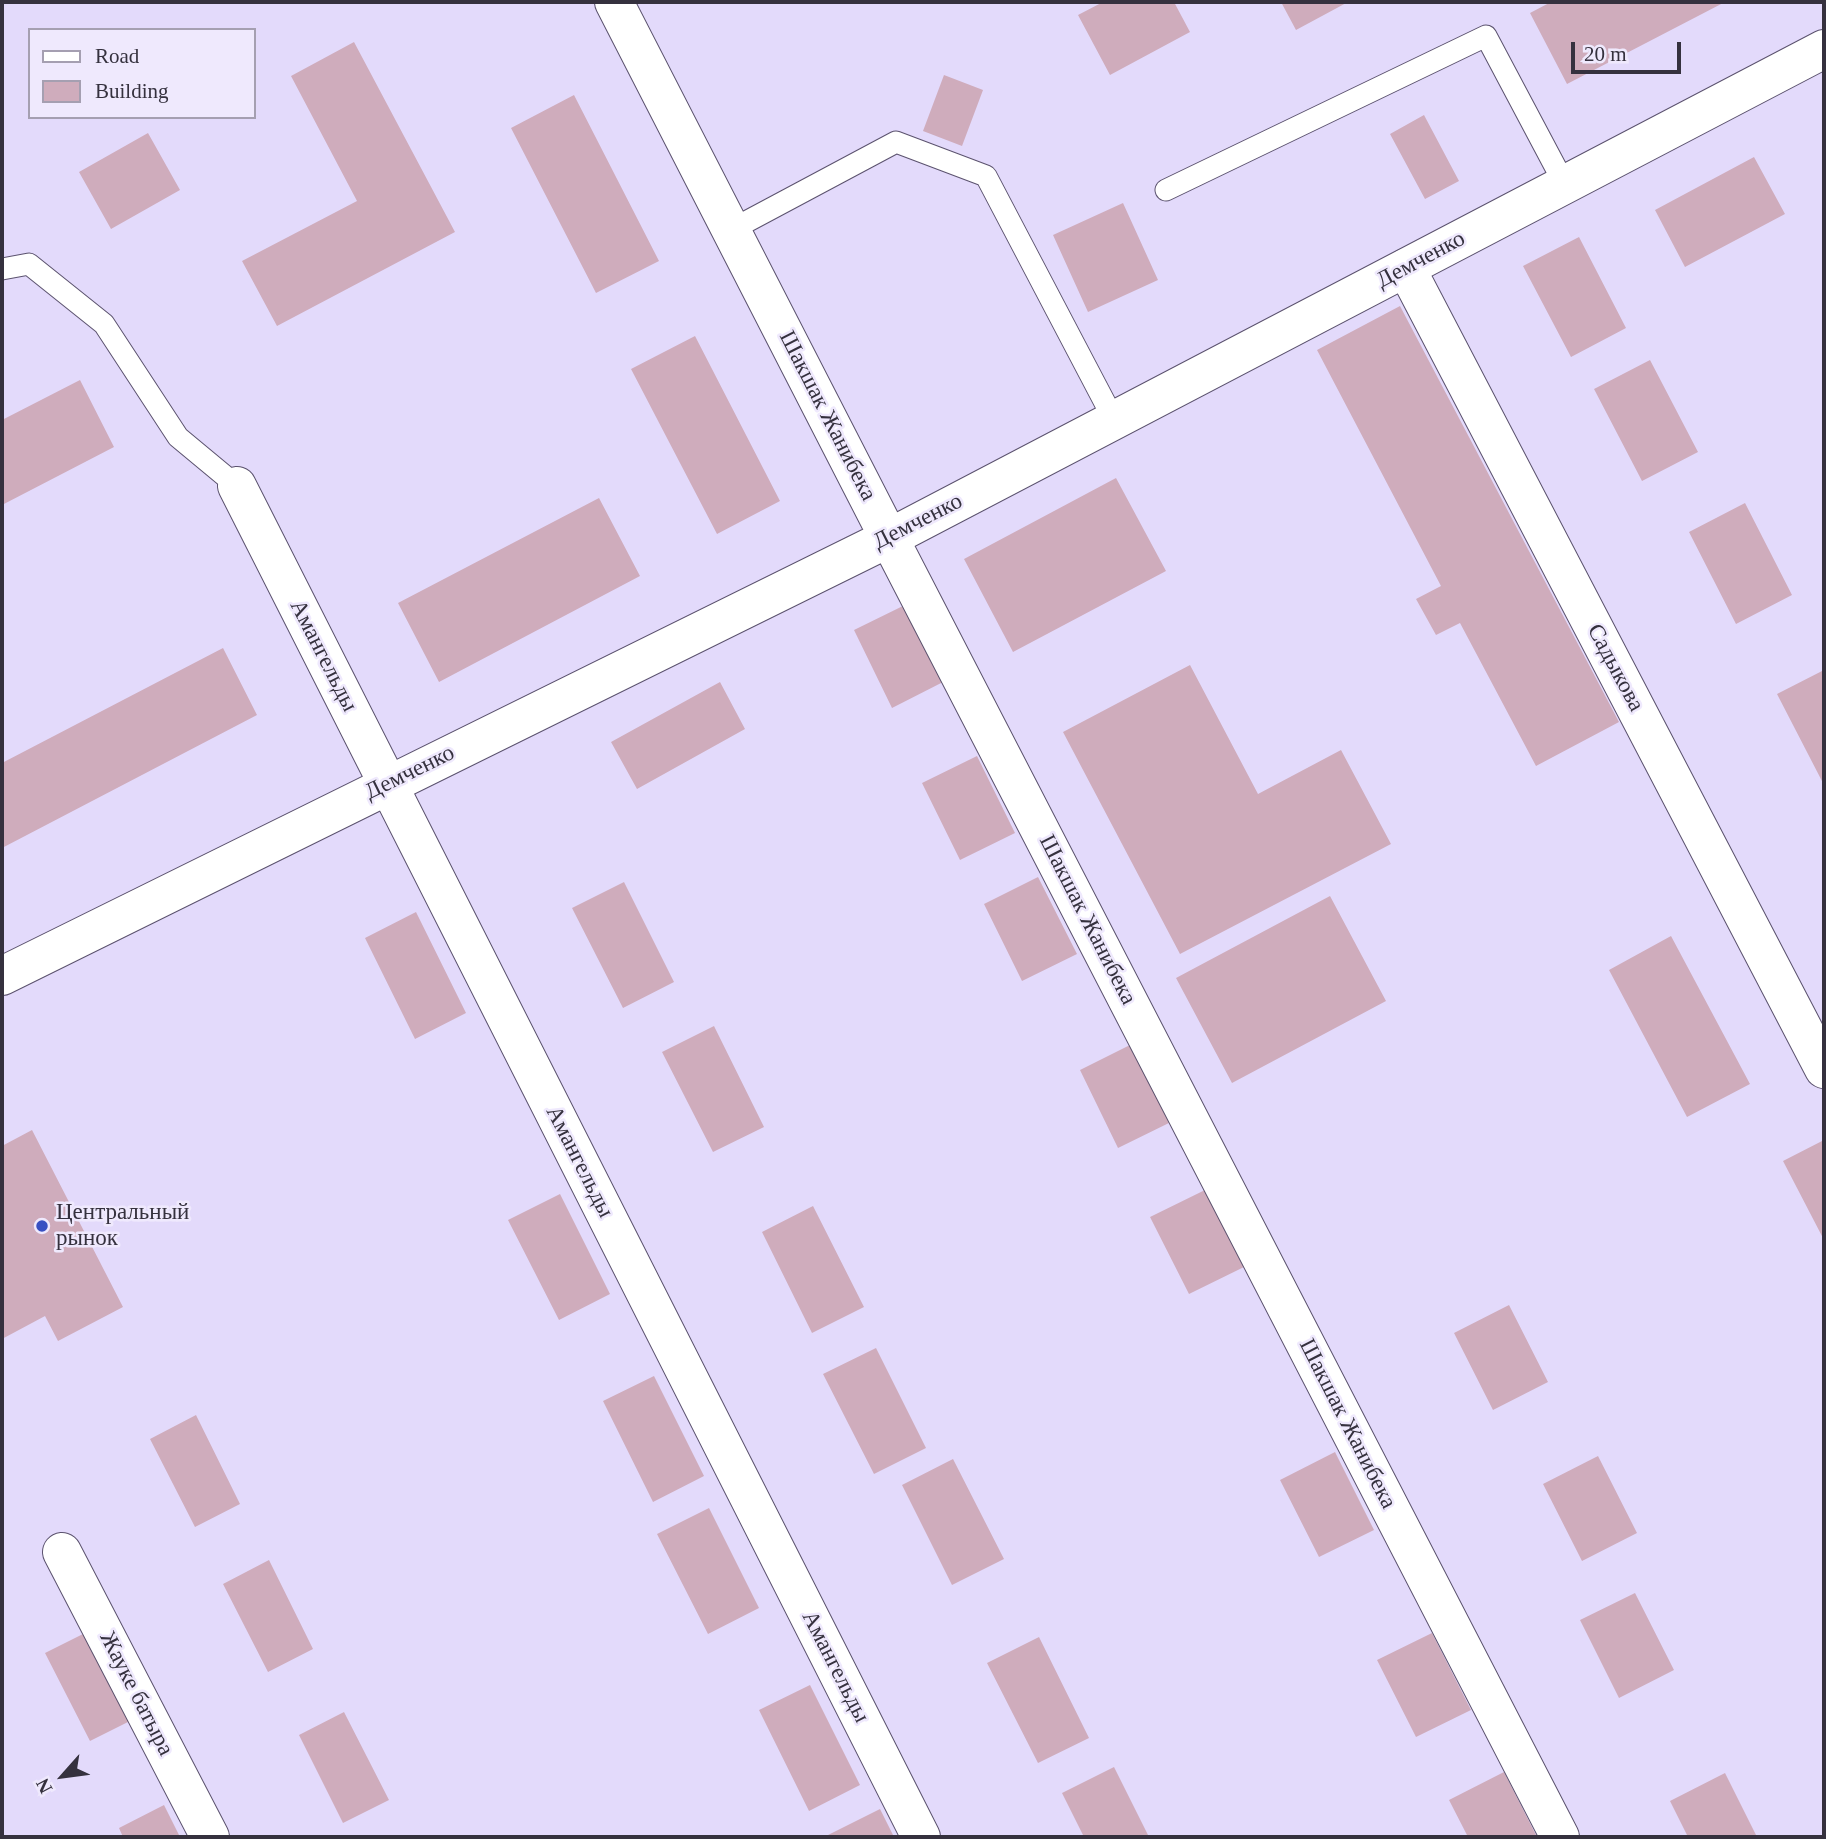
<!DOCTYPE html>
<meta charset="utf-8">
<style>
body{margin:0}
#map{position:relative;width:1826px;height:1839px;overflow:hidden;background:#e3dafb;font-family:"Times New Roman",serif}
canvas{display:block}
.frame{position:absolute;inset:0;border:4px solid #35313e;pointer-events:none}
.legend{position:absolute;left:28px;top:28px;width:228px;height:91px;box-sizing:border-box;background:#efe9fd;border:2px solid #a59fb1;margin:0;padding:9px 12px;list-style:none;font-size:21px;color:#35313e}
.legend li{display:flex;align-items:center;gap:14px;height:35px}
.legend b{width:35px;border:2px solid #a59fb1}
.north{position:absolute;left:28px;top:1741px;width:70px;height:70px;-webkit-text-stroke:5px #efe9fd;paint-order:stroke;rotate:242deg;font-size:19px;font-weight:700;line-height:28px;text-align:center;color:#35313e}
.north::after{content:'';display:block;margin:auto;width:24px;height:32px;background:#35313e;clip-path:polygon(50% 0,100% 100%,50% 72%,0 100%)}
.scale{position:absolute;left:1571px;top:42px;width:110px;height:32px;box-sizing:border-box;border:4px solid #35313e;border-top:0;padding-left:9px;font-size:21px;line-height:24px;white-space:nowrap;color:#35313e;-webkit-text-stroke:5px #efe9fd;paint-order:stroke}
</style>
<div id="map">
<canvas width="1826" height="1839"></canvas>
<div class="frame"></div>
<ul class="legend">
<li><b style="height:9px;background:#fff"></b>Road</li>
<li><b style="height:19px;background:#cfacbc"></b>Building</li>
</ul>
<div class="north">N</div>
<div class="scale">20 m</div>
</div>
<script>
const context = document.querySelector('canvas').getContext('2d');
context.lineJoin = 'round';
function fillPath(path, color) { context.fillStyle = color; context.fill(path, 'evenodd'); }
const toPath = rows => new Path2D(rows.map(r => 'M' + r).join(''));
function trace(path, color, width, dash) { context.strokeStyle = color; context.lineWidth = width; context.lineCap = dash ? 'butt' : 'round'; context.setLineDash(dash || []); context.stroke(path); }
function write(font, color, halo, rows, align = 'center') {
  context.font = font + ' "Times New Roman",serif'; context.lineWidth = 5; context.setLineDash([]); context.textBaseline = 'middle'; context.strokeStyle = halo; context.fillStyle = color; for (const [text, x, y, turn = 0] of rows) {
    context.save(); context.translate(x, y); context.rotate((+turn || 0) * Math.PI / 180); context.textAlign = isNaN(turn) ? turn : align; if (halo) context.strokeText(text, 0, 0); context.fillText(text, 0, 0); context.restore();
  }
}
fillPath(toPath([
 [1103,2,1174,2,1190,32,1110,75,1078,15],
 [1281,2,1348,2,1296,30],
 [1551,2,1725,2,1567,84,1530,13],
 [354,42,455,232,277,326,242,261,357,201,291,76],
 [944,75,983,90,962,146,923,131],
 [574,95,659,261,596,293,511,128],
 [1424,115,1459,181,1425,199,1390,134],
 [148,133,180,190,111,229,79,172],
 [1754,157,1785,214,1685,267,1655,210],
 [1123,203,1158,280,1088,312,1053,235],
 [1579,237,1626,328,1571,357,1523,266],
 [1400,306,1619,722,1536,766,1460,623,1436,635,1416,599,1441,586,1317,350],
 [695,336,780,501,717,534,631,369],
 [1650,360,1698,452,1642,481,1594,389],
 [80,380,114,447,2,505,2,420],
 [1116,478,1166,571,1013,652,964,559],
 [599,498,640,576,439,682,398,603],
 [1745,503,1792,595,1736,624,1689,532],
 [909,603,947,680,892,708,854,630],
 [223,648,257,715,2,848,2,763],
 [1190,665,1258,794,1341,750,1391,844,1180,954,1063,732],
 [1824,670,1824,785,1777,694],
 [720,682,745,729,637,789,611,742],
 [977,756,1015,833,960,860,922,783],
 [1038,877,1077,954,1022,981,984,904],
 [624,882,674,982,623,1008,572,908],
 [1330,896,1386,1001,1232,1083,1176,978],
 [416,912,466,1013,415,1039,365,938],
 [1671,936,1750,1084,1687,1117,1609,970],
 [714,1026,764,1127,713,1152,662,1052],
 [1134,1043,1173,1121,1118,1148,1080,1070],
 [32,1130,123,1307,58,1341,45,1316,2,1339,2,1146],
 [1824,1140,1824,1240,1783,1161],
 [1205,1190,1244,1267,1189,1294,1150,1217],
 [560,1194,610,1294,559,1320,508,1220],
 [813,1206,864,1307,812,1333,762,1232],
 [1509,1305,1548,1382,1493,1410,1454,1333],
 [876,1348,926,1448,874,1474,823,1374],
 [654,1376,704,1476,653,1502,603,1401],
 [196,1415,240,1504,195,1527,150,1439],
 [1335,1452,1374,1530,1319,1557,1280,1480],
 [1598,1456,1637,1533,1582,1561,1543,1484],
 [953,1459,1004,1559,952,1585,902,1485],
 [709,1508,759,1608,708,1634,657,1534],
 [269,1560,313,1649,268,1672,223,1584],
 [1635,1593,1674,1670,1619,1698,1580,1620],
 [91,1630,136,1718,90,1741,45,1653],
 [1432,1633,1471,1710,1416,1737,1377,1660],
 [1039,1637,1089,1738,1038,1763,987,1663],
 [810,1685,860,1785,809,1811,759,1710],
 [344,1712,389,1800,343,1823,299,1735],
 [1114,1767,1149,1837,1084,1837,1062,1793],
 [1504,1772,1537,1837,1468,1837,1449,1800],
 [1725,1773,1757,1837,1688,1837,1670,1801],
 [164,1805,180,1837,123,1837,119,1828],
 [880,1809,894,1837,830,1837,828,1835]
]), '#cfacbc');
const lane = toPath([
 [1166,190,1486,36,1565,185],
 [731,230,896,142,986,176,1114,420],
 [2,269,29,264,104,324,178,437,237,486]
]);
const street = toPath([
 [1406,268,1824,1069],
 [237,486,921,1837],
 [889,538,1560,1837],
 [62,1552,210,1837]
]);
const secondary = toPath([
 [614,2,889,538],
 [2,976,889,538,1824,49]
]);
trace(lane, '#5b526e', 23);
trace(street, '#5b526e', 40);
trace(secondary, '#5b526e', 40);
trace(lane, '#fff', 21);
trace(street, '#fff', 38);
trace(secondary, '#fff', 38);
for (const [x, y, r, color] of [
 [42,1226,7,"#3850c2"]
]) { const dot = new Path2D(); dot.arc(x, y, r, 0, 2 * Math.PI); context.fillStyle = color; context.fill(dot); trace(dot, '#efe9fd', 2.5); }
write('23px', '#35313e', '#efe9fd', [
 ["Демченко",1421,260,-28],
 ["Шакшак Жанибека",827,416,63],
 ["Демченко",918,522,-27],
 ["Амангельды",323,656,63],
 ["Садыкова",1615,668,62],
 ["Демченко",410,773,-26],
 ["Шакшак Жанибека",1087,920,63],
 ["Амангельды",579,1162,63],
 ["Шакшак Жанибека",1347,1424,63],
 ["Амангельды",835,1667,63],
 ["Жауке батыра",136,1694,63]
]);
write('23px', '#35313e', '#efe9fd', [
 ["Центральный",56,1213],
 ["рынок",56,1239]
], 'left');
</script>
